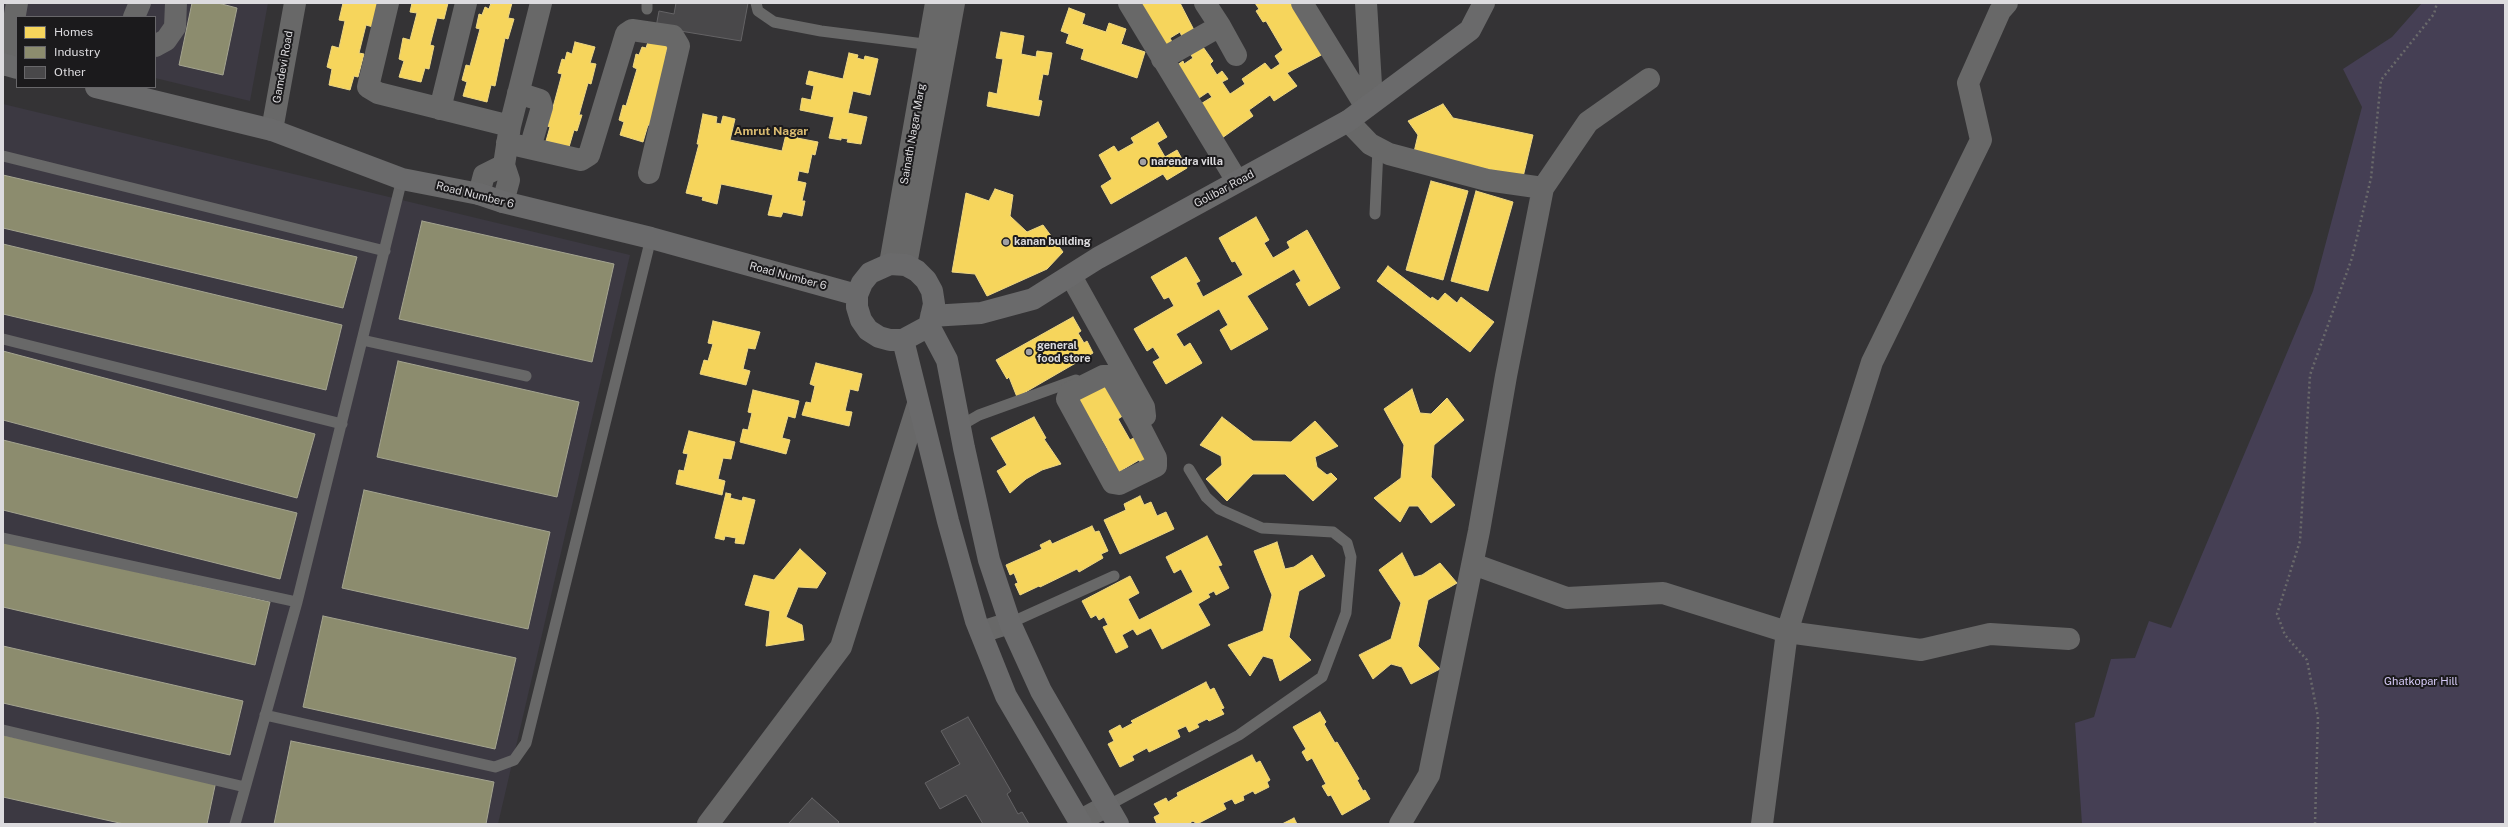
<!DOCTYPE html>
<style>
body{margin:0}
#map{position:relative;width:2508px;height:827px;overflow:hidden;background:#343335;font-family:"Public Sans",sans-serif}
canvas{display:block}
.frame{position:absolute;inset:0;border:4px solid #dcdbde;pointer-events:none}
.legend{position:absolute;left:16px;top:16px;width:140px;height:72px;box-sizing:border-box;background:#1b1a1c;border:1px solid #68676a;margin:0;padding:5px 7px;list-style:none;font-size:12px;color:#dcdbde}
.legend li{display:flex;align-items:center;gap:8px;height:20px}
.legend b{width:20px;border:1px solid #68676a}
</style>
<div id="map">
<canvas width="2508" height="827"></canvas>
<div class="frame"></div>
<ul class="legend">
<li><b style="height:11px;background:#f6d55c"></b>Homes</li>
<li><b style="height:11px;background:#8c8c6e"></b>Industry</li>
<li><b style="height:11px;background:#49484a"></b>Other</li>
</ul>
</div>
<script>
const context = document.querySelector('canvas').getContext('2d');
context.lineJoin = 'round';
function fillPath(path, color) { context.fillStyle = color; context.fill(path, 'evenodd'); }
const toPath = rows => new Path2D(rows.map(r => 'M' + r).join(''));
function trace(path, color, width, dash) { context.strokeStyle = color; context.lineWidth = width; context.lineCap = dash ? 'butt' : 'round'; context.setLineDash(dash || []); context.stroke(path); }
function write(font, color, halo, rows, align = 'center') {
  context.font = font + ' "Public Sans",sans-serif'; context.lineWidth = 4; context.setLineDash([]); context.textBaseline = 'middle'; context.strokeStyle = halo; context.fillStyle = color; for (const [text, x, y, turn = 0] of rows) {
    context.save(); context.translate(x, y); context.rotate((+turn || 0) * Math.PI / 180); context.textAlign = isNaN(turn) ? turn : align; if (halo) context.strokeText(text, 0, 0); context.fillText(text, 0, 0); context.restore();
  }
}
fillPath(toPath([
 [3,3,268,3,250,101,155,78,155,17,17,17,3,40],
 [3,104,630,255,498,824,3,824]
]), '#3c3942');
fillPath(toPath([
 [2422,3,2505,3,2505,824,2082,824,2075,723,2094,717,2111,659,2135,658,2149,621,2171,628,2313,291,2362,107,2343,69,2392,37]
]), '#453f54');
const homes = toPath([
 [343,3,379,3,373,27,366,25,359,53,364,54,358,77,354,76,350,90,329,85,332,69,327,67,332,46,339,48,345,21,339,20,343,3],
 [412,3,448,3,444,19,437,18,430,45,434,46,429,69,425,68,421,82,399,77,404,61,399,59,403,38,410,40,417,13,410,12,412,3],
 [491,3,512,3,508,18,514,19,508,39,505,38,495,86,491,85,487,102,463,96,467,82,462,80,466,65,470,66,480,29,476,28,479,14,482,15,485,7,489,9,491,3],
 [1137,3,1180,3,1195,32,1183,39,1180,32,1170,38,1173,44,1163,50,1137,3],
 [1255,3,1296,3,1325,53,1287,73,1297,86,1274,101,1270,95,1249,110,1253,116,1222,138,1199,105,1212,97,1208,92,1196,100,1173,68,1183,61,1184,64,1193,58,1191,55,1203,47,1213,61,1210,64,1217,75,1222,71,1228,79,1222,82,1230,94,1245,84,1242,79,1265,63,1271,70,1280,64,1275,56,1283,50,1266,21,1263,22,1256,11,1259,9,1255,3],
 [1069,8,1085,14,1082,24,1106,32,1109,23,1126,29,1121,44,1145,52,1137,78,1081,59,1084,49,1066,43,1069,34,1061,31,1069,8],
 [1001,32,1024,36,1021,54,1036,57,1037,51,1052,53,1048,75,1043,74,1038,100,1042,101,1039,116,987,106,989,92,997,94,1003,59,996,58,1001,32],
 [650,36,669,42,665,57,670,59,651,126,648,125,643,142,620,135,624,122,619,120,623,105,626,106,637,69,633,67,636,54,639,55,642,47,646,48,650,36],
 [575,42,595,47,590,63,596,64,591,84,588,83,579,115,582,115,577,131,574,130,569,147,546,141,550,127,545,125,552,111,562,74,558,73,562,59,565,60,567,52,572,54,575,42],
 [849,53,858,55,857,58,864,60,865,56,878,59,870,95,853,91,848,113,867,117,861,144,847,142,848,139,841,138,841,140,829,138,834,117,800,110,802,98,811,100,814,86,806,84,809,71,843,79,849,53],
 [1443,104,1453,118,1533,135,1523,177,1414,152,1418,135,1408,121,1443,104],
 [703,114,717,117,716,123,721,124,723,116,735,119,730,140,782,151,787,130,798,133,797,138,818,142,815,155,812,154,808,173,799,171,797,181,806,183,802,201,805,201,802,216,783,212,781,217,768,215,773,195,721,184,717,204,702,200,703,197,686,193,699,144,697,144,703,114],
 [1158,122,1167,137,1157,143,1165,157,1177,150,1187,168,1167,180,1163,174,1111,204,1101,186,1112,179,1099,155,1114,146,1118,152,1134,143,1131,138,1158,122],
 [1431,181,1468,191,1443,280,1406,270,1431,181],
 [995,189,1013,195,1010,216,1027,232,1043,225,1063,252,1047,269,987,296,975,274,952,272,966,193,989,201,995,189],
 [1476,191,1513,202,1488,291,1451,281,1476,191],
 [1256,217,1269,240,1264,243,1273,258,1290,248,1287,242,1307,230,1340,288,1309,306,1296,284,1301,281,1294,269,1247,296,1268,329,1231,350,1220,330,1228,325,1219,309,1176,334,1184,347,1190,343,1202,363,1166,384,1153,362,1160,358,1153,347,1147,351,1134,329,1174,306,1169,297,1164,299,1151,277,1186,257,1200,281,1196,283,1203,297,1243,275,1235,261,1232,262,1219,238,1256,217],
 [1388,266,1431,299,1432,297,1438,301,1445,293,1457,303,1461,297,1494,322,1470,352,1377,281,1388,266],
 [1073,317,1081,331,1078,333,1084,343,1087,341,1093,353,1017,397,1009,377,1007,379,996,360,1073,317],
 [713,321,760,332,755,349,748,348,743,369,750,371,746,385,700,374,704,360,708,361,713,344,708,343,713,321],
 [816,363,862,374,858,391,850,389,845,411,852,412,849,426,802,415,806,402,811,403,815,386,810,384,816,363],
 [1109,382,1127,413,1118,419,1130,440,1139,435,1153,459,1142,465,1139,460,1122,470,1125,475,1116,480,1101,454,1108,450,1094,426,1070,398,1109,382],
 [1412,389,1420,413,1431,414,1447,398,1464,420,1434,445,1431,477,1455,505,1431,523,1418,506,1409,506,1400,522,1374,498,1401,478,1404,445,1384,409,1412,389],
 [753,390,799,401,795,418,788,416,782,438,790,440,786,454,740,442,743,429,748,430,752,413,748,412,753,390],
 [1034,417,1046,438,1044,439,1061,464,1042,470,1026,479,1010,493,997,471,1007,465,991,438,1034,417],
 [1222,417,1253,441,1291,442,1315,421,1338,446,1315,457,1317,467,1327,475,1331,473,1337,479,1313,501,1285,474,1253,474,1227,501,1206,479,1222,465,1221,456,1200,445,1222,417],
 [689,431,735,442,731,459,723,458,718,479,725,481,722,495,676,484,679,470,684,471,688,454,683,453,689,431],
 [726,493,731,494,730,498,742,501,743,497,755,500,744,544,735,543,736,538,725,536,724,540,715,538,726,493],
 [1140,496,1144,505,1151,502,1157,516,1166,512,1174,529,1120,554,1104,520,1126,510,1124,504,1140,496],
 [1092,526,1095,532,1099,531,1108,551,1101,554,1103,558,1079,572,1077,569,1040,587,1039,586,1020,595,1015,584,1018,583,1014,573,1010,575,1006,565,1042,549,1040,545,1050,540,1052,544,1092,526],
 [1207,536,1222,565,1218,566,1229,588,1216,595,1214,591,1208,594,1210,597,1198,604,1210,625,1162,649,1151,628,1137,635,1133,629,1122,635,1128,647,1116,653,1103,627,1108,625,1104,617,1099,620,1096,615,1091,618,1082,601,1130,576,1139,593,1128,599,1139,620,1193,592,1181,569,1174,573,1166,557,1207,536],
 [1277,542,1285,569,1294,567,1312,555,1325,576,1299,591,1289,637,1311,660,1280,681,1273,659,1263,656,1250,676,1228,645,1263,631,1272,595,1254,551,1277,542],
 [800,549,826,573,817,588,798,587,786,617,802,625,804,640,766,646,770,611,745,605,754,575,774,580,800,549],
 [1402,553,1414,577,1422,575,1440,563,1457,583,1428,600,1418,646,1440,669,1411,684,1402,667,1391,664,1373,679,1359,655,1391,639,1401,603,1379,570,1402,553],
 [1206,682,1210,690,1214,688,1224,708,1221,709,1224,714,1209,721,1207,719,1197,724,1199,727,1189,732,1186,726,1177,730,1180,737,1149,752,1147,748,1132,756,1134,760,1120,767,1108,744,1114,741,1109,731,1120,725,1122,729,1133,723,1131,721,1206,682],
 [1320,712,1326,722,1324,724,1335,743,1337,742,1359,779,1357,780,1363,791,1365,790,1370,799,1342,815,1331,795,1328,796,1322,786,1326,784,1312,758,1307,761,1302,752,1306,749,1293,727,1320,712],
 [1252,755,1256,763,1260,761,1270,780,1267,782,1269,787,1255,794,1253,791,1243,796,1244,800,1235,804,1232,799,1223,803,1226,809,1197,824,1193,821,1188,824,1157,824,1154,817,1160,814,1154,804,1166,798,1168,802,1178,796,1177,793,1252,755],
 [1294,818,1297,824,1282,824,1294,818]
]);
fillPath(homes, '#f6d55c');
trace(homes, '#eed783', 1);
const industry = toPath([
 [192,3,218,3,237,8,223,75,179,65,192,3],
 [3,175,357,257,343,308,3,228,3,175],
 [422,221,614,264,592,362,399,319,422,221],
 [3,244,342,325,326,390,3,314,3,244],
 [3,351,315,434,297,498,3,420,3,351],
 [398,361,579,402,557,497,377,457,398,361],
 [3,440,297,513,280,579,3,510,3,440],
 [364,490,550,532,528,629,342,588,364,490],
 [3,541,270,602,255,665,3,607,3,541],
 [323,616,516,658,495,749,303,707,323,616],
 [3,646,243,701,230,755,3,703,3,646],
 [3,735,216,781,207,824,124,824,3,797,3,735],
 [291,741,494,782,486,824,274,824,291,741]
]);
fillPath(industry, '#8c8c6e');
trace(industry, '#a4a490', 1);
const building = toPath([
 [676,3,748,3,741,41,656,27,659,11,674,14,676,3],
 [968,717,1011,791,1007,794,1018,814,1022,812,1029,824,983,824,966,795,940,809,925,783,960,764,941,731,968,717],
 [812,798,839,822,837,824,788,824,812,798]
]);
fillPath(building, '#49484a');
trace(building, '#646365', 1);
trace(toPath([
 [2315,824,2318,717,2307,660,2285,635,2277,614,2300,541,2310,375,2352,258,2371,178,2381,80,2434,14,2437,3]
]), '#6a6a6b', 2.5, [2, 3]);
trace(toPath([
 [756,3,758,11,774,22,821,31,932,45],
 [647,9,647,3],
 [3,156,385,251],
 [1375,214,1378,149],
 [3,339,342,424],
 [362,340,526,376],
 [960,426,979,415,1076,380],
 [3,538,297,602],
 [1010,623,1114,576],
 [265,715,495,767,514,760,526,743,651,238],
 [3,730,245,787],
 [1107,806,1239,735,1322,677,1346,613,1351,557,1347,543,1333,532,1262,528,1219,509,1206,497,1189,469],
 [235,824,297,602,402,179]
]), '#686868', 11);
trace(toPath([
 [388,3,368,87,378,93,510,126],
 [1129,3,1237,181],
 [1205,3,1220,26],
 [1302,3,1366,107],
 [1366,3,1372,101],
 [134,17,140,3],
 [155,46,166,40,175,27,176,3],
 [1162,59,1220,26,1236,55],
 [6,65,17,3],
 [518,93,540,100,542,107,530,148],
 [440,109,466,3],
 [1348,121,1370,144,1389,154,1487,180,1543,188],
 [272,130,295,3],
 [507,143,581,160,589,155,626,34,632,30,673,36,679,46,649,173],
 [479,194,484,175,504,165],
 [503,202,509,180,504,165,510,126,541,3],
 [890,264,936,3],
 [906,265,954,3],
 [1071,276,1144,407,1145,416,1137,421,1156,458,1156,466,1119,484,1113,483,1067,399,1069,393,1103,376,1111,376,1137,421],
 [1473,564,1567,598,1663,593,1787,632,1921,650,1990,634,2069,639],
 [981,632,1010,623],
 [1079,821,1107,806],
 [708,824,841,647,918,404],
 [1400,824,1429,775,1479,531,1506,376,1543,188,1588,122,1649,79],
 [1762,824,1787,632,1872,362,1981,140,1968,83,2000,11,2007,3]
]), '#686868', 22);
trace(toPath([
 [3,64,17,68],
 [96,87,272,130,402,179,479,194,503,202,651,238,857,295],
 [890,264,906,265,917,271,926,280,932,291,934,304,929,326,903,340,890,340,879,337,868,330,861,320,857,307,857,295,862,283,870,273,890,264],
 [931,316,981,313,1033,299,1098,258,1348,121,1470,30,1484,3],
 [929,326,947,360,964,448,989,560,1010,623,1041,691,1118,824],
 [903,340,948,521,976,621,1006,696,1081,824]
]), '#6a6a6b', 22);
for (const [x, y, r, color] of [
 [1143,162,4,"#a1a0a3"],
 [1006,242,4,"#a1a0a3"],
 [1029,352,4,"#a1a0a3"]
]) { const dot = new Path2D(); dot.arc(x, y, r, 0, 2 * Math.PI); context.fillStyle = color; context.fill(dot); trace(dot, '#1b1a1c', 1.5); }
write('11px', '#dcdbde', '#1b1a1c', [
 ["Gamdevi Road",283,67,-80],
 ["Sainath Nagar Marg",913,134,-80],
 ["Golibar Road",1224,189,-28],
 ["Road Number 6",475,195,14],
 ["Road Number 6",788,276,15]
]);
write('bold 11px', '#dcdbde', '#1b1a1c', [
 ["narendra villa",1151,162],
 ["kanan building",1014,242],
 ["general",1037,346],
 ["food store",1037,359]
], 'left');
write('11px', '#d7cbf8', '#1b1a1c', [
 ["Ghatkopar Hill",2421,682]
]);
write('bold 12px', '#d9ba70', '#1b1a1c', [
 ["Amrut Nagar",771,131]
]);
</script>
